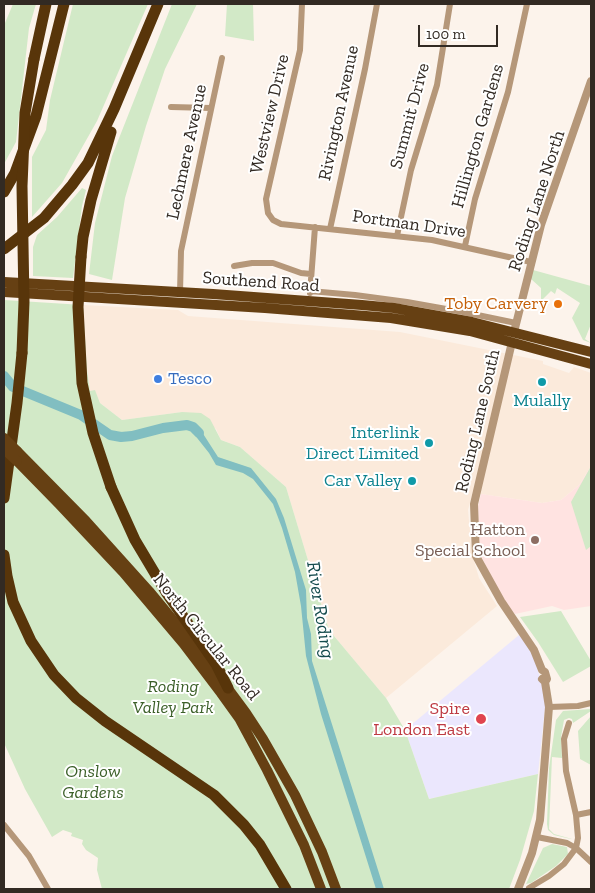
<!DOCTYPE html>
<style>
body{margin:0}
#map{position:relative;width:595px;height:893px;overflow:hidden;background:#fcf3eb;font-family:"Zilla Slab",serif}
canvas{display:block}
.frame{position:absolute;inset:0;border:5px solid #322a23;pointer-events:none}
.scale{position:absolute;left:418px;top:25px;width:80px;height:22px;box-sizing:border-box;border:2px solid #322a23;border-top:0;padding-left:6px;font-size:15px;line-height:18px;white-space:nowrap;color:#322a23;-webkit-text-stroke:4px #fff;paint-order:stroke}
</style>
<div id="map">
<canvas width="595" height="893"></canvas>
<div class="frame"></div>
<div class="scale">100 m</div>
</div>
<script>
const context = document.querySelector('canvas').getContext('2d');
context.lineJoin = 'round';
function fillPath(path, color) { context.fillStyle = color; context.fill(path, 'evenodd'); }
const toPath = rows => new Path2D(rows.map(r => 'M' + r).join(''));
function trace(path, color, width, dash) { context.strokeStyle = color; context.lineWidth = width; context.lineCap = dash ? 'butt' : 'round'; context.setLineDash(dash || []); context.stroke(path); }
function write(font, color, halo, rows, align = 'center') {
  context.font = font + ' "Zilla Slab",serif'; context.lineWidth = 4; context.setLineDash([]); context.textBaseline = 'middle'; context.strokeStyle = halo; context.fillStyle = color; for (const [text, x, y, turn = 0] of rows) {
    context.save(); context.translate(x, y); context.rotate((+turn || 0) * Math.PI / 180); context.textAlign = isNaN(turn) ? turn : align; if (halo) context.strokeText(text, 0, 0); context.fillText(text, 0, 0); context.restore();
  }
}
fillPath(toPath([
 [83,305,178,310,188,316,400,332,543,361,543,364,569,373,574,367,591,373,591,466,579,485,561,500,542,503,481,494,473,491,468,510,472,554,479,578,497,606,386,698,329,630,286,487,240,447,221,440,216,429,182,412,122,420,100,403,95,391,90,391,87,370]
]), '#fbeadb');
fillPath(toPath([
 [591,466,591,606,564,610,552,606,515,614,504,602,480,554,478,506,481,494,542,503,561,500,579,485]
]), '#ffe3e1');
fillPath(toPath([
 [519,635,526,640,535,661,545,694,545,708,538,774,429,799,405,730]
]), '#ebe7fd');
fillPath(toPath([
 [13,4,36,4,29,28,16,142,4,164,4,32,5,23],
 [73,4,148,4,97,121,62,183,32,217,32,157,46,130,50,100],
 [172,4,197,4,165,69,146,126,125,198,112,280,89,274,95,223,112,156],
 [227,4,253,4,254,41,225,36],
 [82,188,86,190,82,206,73,278,33,276,33,247,37,235,57,217],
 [533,270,591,286,591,324,585,339,591,343,583,340,572,318,580,303,557,288,555,294,551,291,541,301,541,288,531,279],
 [4,300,83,305,87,370,90,391,95,390,100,403,122,420,182,412,201,413,210,419,221,440,240,447,286,487,329,630,386,698,405,730,429,799,538,774,534,811,520,860,509,889,102,889,97,870,98,858,86,850,82,844,83,840,71,836,72,833,63,830,52,837,25,789,4,743],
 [591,466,591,546,586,550,571,502],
 [561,611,591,661,591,666,563,682,538,642,520,617],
 [591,709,591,711,573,723,572,719,569,718,564,720,561,737,562,758,552,757,549,829,554,834,572,839,571,839,554,835,548,830,547,824,549,768,556,720,563,711],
 [591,716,591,765,580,759,578,731],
 [552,844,567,847,568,854,556,866,531,883,526,884,543,848]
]), '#d2e9c7');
fillPath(toPath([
 [189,421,200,429,218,457,251,468,276,499,284,518,306,590,307,618,311,634,312,661,384,889,376,889,321,714,306,656,301,606,295,572,282,528,273,504,253,479,243,473,216,465,209,453,190,429]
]), '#81bec1');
trace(toPath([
 [4,376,13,387,81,415,110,435,121,437,132,436,163,428,187,425,193,427,199,433]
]), '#81bec1', 10);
trace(toPath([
 [302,4,300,50,266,199,268,213,273,220,281,224,432,240,531,262],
 [171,107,211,108],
 [330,229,365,69,377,4],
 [397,236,411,170,437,85,450,4],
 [465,246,475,199,508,92,527,4],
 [234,266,252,263,273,263,301,273,311,274],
 [310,291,355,295,407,302,463,312,516,323],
 [180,293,181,251,222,58],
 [310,293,315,227],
 [549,707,578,706,591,703],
 [576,815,591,812],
 [4,825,29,856,48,889],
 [537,837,567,843,576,848,591,862],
 [529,888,549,876,564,864,576,848,578,838,576,815,566,771,564,739,569,723]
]), '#b59779', 6);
trace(toPath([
 [514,332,541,225,591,81],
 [512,342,474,504,476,556,501,601,534,650,542,670,545,672,547,679,545,682],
 [518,889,532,853,540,820,549,707,545,682,542,679]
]), '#b59779', 8);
trace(toPath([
 [4,282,213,294,362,305,394,308,472,322,591,352],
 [4,292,265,308,391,318,470,331,591,364],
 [17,451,86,521,149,591,212,667,246,713,263,739,295,795,322,852,336,889],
 [17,461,59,504,123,572,183,643,221,693,239,718,267,770,304,845,321,889]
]), '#664013', 10);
trace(toPath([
 [34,59,46,4],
 [4,192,15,173,36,116,64,4],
 [4,249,44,218,72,185,88,163,114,109,158,4],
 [81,257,83,237,91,200,111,132],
 [111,487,135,540,166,592,216,664,228,688],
 [4,498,17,403,22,353],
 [4,555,7,576,13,602,31,641,54,675,76,698,105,721,214,795,244,825,260,845,286,889]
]), '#58350a', 11);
trace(toPath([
 [4,438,17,451],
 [4,449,17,461]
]), '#664013', 10);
trace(toPath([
 [81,257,78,307,82,383,93,433,111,487],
 [22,353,24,302,22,186,25,113,34,59]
]), '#58350a', 11);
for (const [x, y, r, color] of [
 [558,304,5,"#e8710a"],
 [158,379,5,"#3f7fe0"],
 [542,382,5,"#0f9aa8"],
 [429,443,5,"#0f9aa8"],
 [412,481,5,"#0f9aa8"],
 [535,540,5,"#8d6e63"],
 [481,719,6,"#e0444e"]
]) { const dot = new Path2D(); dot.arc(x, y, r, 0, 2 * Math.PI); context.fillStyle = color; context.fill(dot); trace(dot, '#fff', 2); }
write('18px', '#322a23', '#fff', [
 ["Rivington Avenue",339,113,-78],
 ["Westview Drive",270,114,-77],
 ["Summit Drive",410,116,-75],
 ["Hillington Gardens",478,136,-74],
 ["Lechmere Avenue",187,152,-78],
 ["Roding Lane North",537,201,-72],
 ["Portman Drive",409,224,8],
 ["Southend Road",261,282,4],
 ["Roding Lane South",478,421,-77],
 ["North Circular Road",206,637,51]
]);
write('18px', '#c56008', '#fff', [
 ["Toby Carvery",548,304]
], 'right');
write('18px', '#366cbe', '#fff', [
 ["Tesco",168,379]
], 'left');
write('18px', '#0d838f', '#fff', [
 ["Mulally",542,401,"center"],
 ["Interlink",419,433],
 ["Direct Limited",419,454],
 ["Car Valley",402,481]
], 'right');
write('18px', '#785e54', '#fff', [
 ["Hatton",525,530],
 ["Special School",525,551]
], 'right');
write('italic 18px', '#3b5f28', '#fff', [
 ["Roding",173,687],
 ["Valley Park",173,708],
 ["Onslow",93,772],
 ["Gardens",93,793]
]);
write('18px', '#be3a42', '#fff', [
 ["Spire",470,709],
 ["London East",470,730]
], 'right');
write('italic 19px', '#144b4d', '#fff', [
 ["River Roding",320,610,81]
]);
</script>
